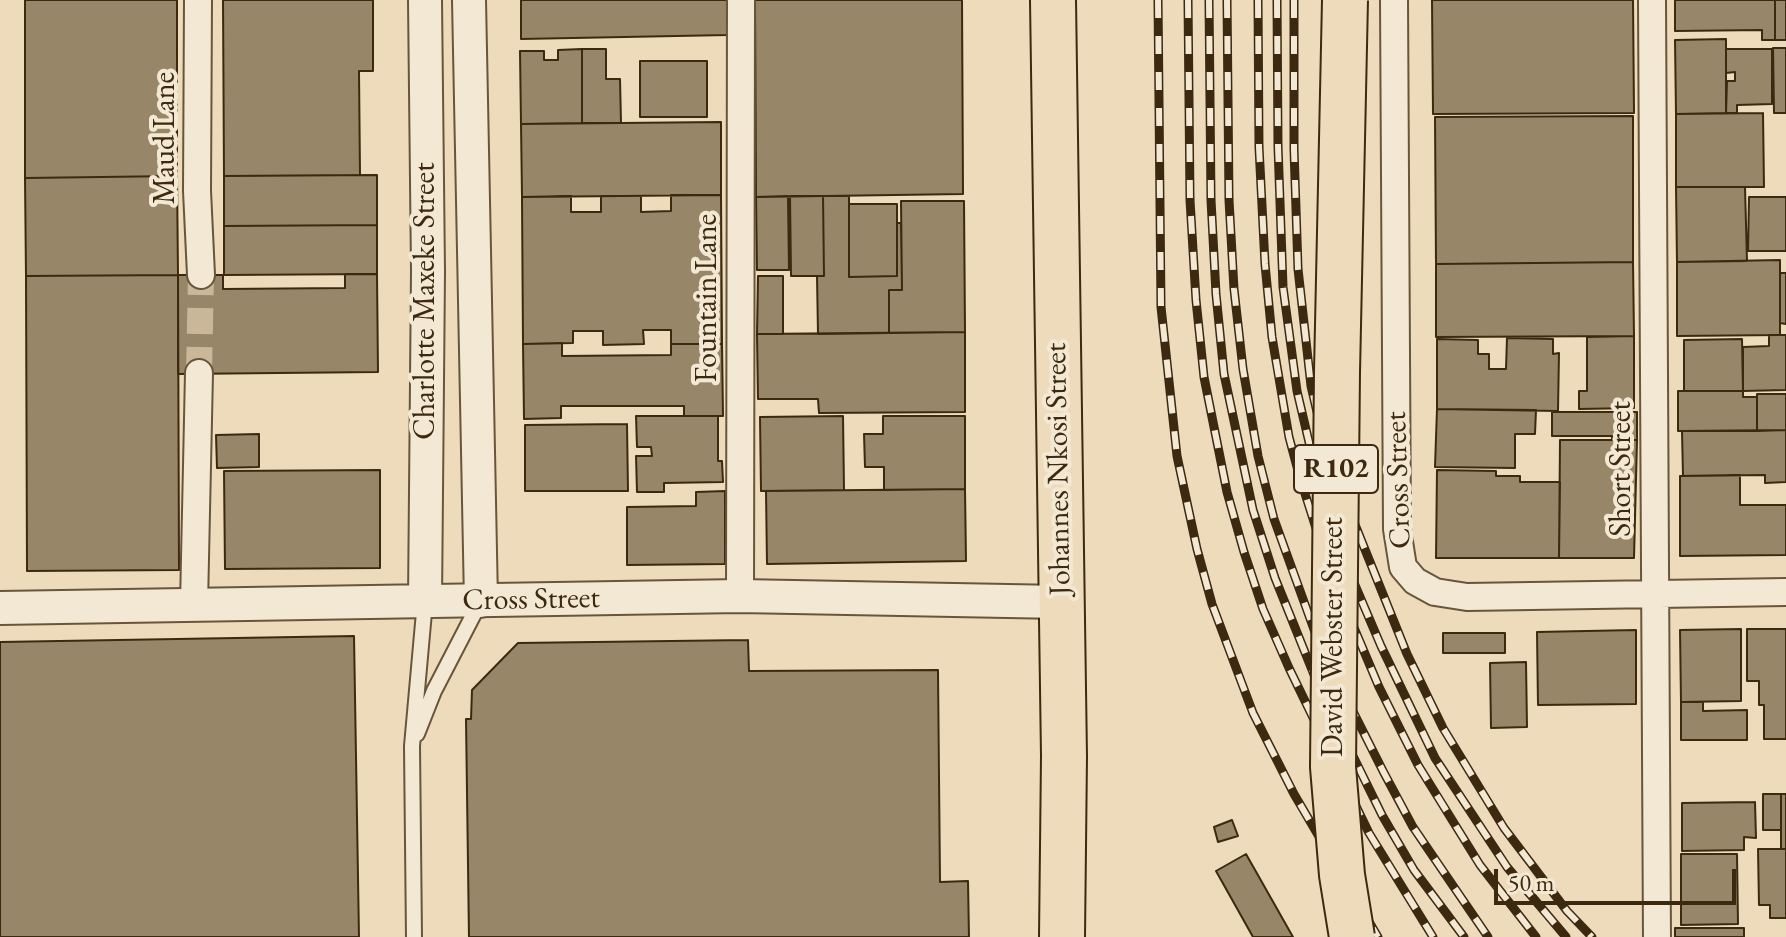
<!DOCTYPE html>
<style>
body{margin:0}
#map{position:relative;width:1786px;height:937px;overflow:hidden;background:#eddbbb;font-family:"EB Garamond",serif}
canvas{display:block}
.scale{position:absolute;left:1494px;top:869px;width:242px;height:36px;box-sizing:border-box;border:4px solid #3c2910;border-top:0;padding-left:10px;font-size:24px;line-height:28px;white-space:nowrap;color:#3c2910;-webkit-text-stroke:6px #f3e8d3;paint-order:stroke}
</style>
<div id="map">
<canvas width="1786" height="937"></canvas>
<div class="scale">50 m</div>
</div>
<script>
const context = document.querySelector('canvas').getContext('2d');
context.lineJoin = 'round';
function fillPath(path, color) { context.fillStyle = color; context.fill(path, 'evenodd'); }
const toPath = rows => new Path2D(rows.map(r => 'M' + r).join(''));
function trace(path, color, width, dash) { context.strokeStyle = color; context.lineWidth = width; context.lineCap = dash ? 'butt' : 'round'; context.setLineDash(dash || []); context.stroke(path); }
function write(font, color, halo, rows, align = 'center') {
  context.font = font + ' "EB Garamond",serif'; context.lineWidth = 8; context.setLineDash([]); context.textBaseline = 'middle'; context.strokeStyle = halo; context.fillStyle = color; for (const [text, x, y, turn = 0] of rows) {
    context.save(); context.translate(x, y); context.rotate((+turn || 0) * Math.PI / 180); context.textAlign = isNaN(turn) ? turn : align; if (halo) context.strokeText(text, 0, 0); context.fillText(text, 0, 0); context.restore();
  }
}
const building = toPath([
 [25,0,177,0,177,176,25,178,25,0],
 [223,0,373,0,373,71,359,71,360,175,224,176,223,0],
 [521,0,727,0,728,35,521,39,521,0],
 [755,0,962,0,963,194,756,197,755,0],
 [1432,0,1633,0,1634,113,1433,114,1432,0],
 [1675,0,1775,0,1775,40,1762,40,1762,30,1675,31,1675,0],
 [1775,0,1786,0,1786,40,1775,40,1775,0],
 [1726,39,1726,113,1676,114,1675,40,1726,39],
 [1773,48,1786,48,1786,113,1774,113,1773,48],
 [582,49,606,49,606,79,620,79,621,123,582,123,582,49],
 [582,49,582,123,521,124,520,51,544,51,544,60,558,60,558,50,582,49],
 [1726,49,1772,49,1772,104,1737,105,1737,113,1726,113,1727,81,1735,81,1735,72,1726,73,1726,49],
 [640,61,707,61,707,117,640,117,640,61],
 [1763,113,1764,187,1676,187,1676,114,1763,113],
 [1633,116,1633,262,1436,264,1435,117,1633,116],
 [721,122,721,195,522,197,521,124,721,122],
 [377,175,377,225,224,226,224,176,377,175],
 [177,176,178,275,26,276,25,178,177,176],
 [1676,187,1745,187,1747,261,1677,262,1676,187],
 [671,195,721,195,722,344,671,344,671,330,643,330,644,344,603,345,603,331,573,331,573,343,523,344,522,197,571,196,571,212,601,212,601,196,641,196,641,212,671,211,671,195],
 [788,196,789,270,757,270,756,197,788,196],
 [790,196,823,196,824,276,791,276,790,196],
 [823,196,849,196,849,277,897,276,897,223,901,223,902,290,889,290,889,333,818,334,817,276,824,276,823,196],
 [1749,197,1786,197,1786,251,1748,251,1749,197],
 [901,201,964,201,965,332,889,333,889,290,902,290,901,201],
 [849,204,897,204,897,276,849,277,849,204],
 [377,225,377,274,224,275,224,226,377,225],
 [1780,260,1780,335,1677,336,1677,262,1780,260],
 [1633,262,1634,336,1436,337,1436,264,1633,262],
 [1780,273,1786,273,1786,324,1780,323,1780,273],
 [345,274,377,274,378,372,178,374,178,275,223,275,223,289,345,288,345,274],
 [178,275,179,570,27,571,26,276,178,275],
 [758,276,783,276,783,334,757,334,758,276],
 [965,332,965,412,819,413,818,399,758,399,757,334,965,332],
 [1769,335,1786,335,1786,390,1743,391,1743,347,1769,346,1769,335],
 [1634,336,1634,408,1579,409,1579,391,1587,391,1587,337,1634,336],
 [1507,338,1553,339,1553,354,1559,353,1558,411,1437,409,1437,339,1478,340,1478,354,1489,354,1489,369,1506,369,1507,338],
 [1742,339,1743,391,1684,391,1684,340,1742,339],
 [562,343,562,356,671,355,671,344,722,344,723,416,684,416,684,406,561,406,561,418,524,419,523,344,562,343],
 [1678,391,1743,391,1743,397,1757,397,1757,431,1678,431,1678,391],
 [1757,394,1786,394,1786,430,1757,431,1757,394],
 [1437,409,1536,410,1535,434,1515,434,1515,468,1435,467,1437,409],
 [1552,412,1637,412,1637,440,1612,440,1612,436,1552,436,1552,412],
 [636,416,718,416,718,461,722,461,723,482,664,483,664,492,637,492,636,456,652,456,651,447,637,447,636,416],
 [843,416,844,490,761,491,760,417,843,416],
 [883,416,965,416,965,489,884,490,884,467,865,467,864,434,883,434,883,416],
 [627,424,628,491,525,491,525,425,627,424],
 [1786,430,1786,482,1765,483,1765,475,1683,476,1682,431,1786,430],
 [259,434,259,467,217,468,216,435,259,434],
 [1560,440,1637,440,1634,558,1559,558,1560,440],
 [380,470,380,568,225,569,224,471,380,470],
 [1437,470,1496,471,1496,476,1520,476,1520,482,1560,482,1559,558,1436,558,1437,470],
 [1740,475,1740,505,1786,505,1786,555,1680,556,1680,476,1740,475],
 [965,489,966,561,767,564,766,491,965,489],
 [725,491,725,564,627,565,627,507,696,506,696,492,725,491],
 [1741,629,1741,701,1681,702,1680,630,1741,629],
 [1747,629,1786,629,1786,739,1764,739,1764,705,1759,705,1759,681,1747,681,1747,629],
 [1636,630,1636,704,1538,705,1537,632,1636,630],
 [1443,633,1505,633,1505,653,1443,653,1443,633],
 [354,636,359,937,0,937,0,642,354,636],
 [748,640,749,671,938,670,940,882,968,881,969,937,469,937,466,719,471,719,472,690,518,643,748,640],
 [1526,662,1527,727,1491,728,1490,663,1526,662],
 [1681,702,1703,702,1703,711,1747,710,1747,740,1681,740,1681,702],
 [1763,794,1781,794,1781,830,1763,830,1763,794],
 [1781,794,1786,794,1786,849,1781,849,1781,794],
 [1755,802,1756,838,1744,837,1744,850,1682,851,1682,803,1755,802],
 [1232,820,1238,836,1218,842,1214,827,1232,820],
 [1758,849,1786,849,1786,918,1770,918,1770,905,1759,905,1758,849],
 [1246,854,1293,937,1253,937,1216,871,1246,854],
 [1681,854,1737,854,1738,924,1681,925,1681,854],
 [1675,928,1744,928,1744,937,1675,937,1675,928]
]);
fillPath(building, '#988669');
trace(building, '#3c2910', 2);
trace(toPath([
 [199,373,201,275]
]), '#cab799', 26, [26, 13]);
const service = toPath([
 [417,734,434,691,480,602],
 [414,937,412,746,425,601]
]);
const minor = toPath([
 [198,0,197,191,201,275],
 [1394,0,1397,529,1403,567,1415,581,1435,592,1467,597,1786,592],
 [1652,0,1657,937],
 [740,596,741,0],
 [194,604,199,373]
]);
const tertiary = toPath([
 [469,0,481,601],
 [425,601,428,271,425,0],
 [0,608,740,596,1061,602]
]);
const trunk = toPath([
 [1053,0,1064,756,1062,937]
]);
trace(service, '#68563b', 18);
trace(minor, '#68563b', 30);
trace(tertiary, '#68563b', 36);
trace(trunk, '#3c2910', 48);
trace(service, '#f3e8d3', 14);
trace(minor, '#f3e8d3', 26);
trace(tertiary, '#f3e8d3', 32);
trace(trunk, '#eddbbb', 44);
const rail = toPath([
 [1158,0,1161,307,1177,456,1197,549,1212,604,1253,713,1294,794,1378,937],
 [1188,0,1190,200,1196,300,1204,377,1227,492,1244,552,1263,609,1289,668,1369,833,1433,937],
 [1209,0,1211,200,1216,294,1224,374,1253,510,1275,578,1319,687,1382,815,1414,870,1464,937],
 [1227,0,1229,200,1234,289,1243,369,1258,456,1274,519,1320,646,1383,771,1413,827,1488,937],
 [1258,0,1259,147,1265,264,1272,337,1289,437,1300,478,1328,566,1379,687,1418,765,1480,865,1536,937],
 [1277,0,1278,146,1283,287,1297,391,1316,472,1343,557,1381,646,1435,758,1507,867,1566,937],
 [1294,0,1294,149,1298,269,1311,386,1327,455,1407,654,1443,728,1504,828,1567,911,1592,937]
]);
trace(rail, '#3c2910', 9);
trace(rail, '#f3e8d3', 6, [18]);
const trunkBridge = toPath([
 [1345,0,1337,372,1333,767,1342,875,1352,937]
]);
trace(trunkBridge, '#3c2910', 48, []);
trace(trunkBridge, '#eddbbb', 44);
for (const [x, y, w] of [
 [1336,469,84]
]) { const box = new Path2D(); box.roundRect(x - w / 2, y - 24, w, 48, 6); context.fillStyle = '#f3e8d3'; context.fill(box); trace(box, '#3c2910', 2); }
write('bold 28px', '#3c2910', null, [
 ["R102",1336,469]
]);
write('30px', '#3c2910', '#f3e8d3', [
 ["Maud Lane",166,138,-90],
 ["Fountain Lane",708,298,-90],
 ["Charlotte Maxeke Street",426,301,-90],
 ["Johannes Nkosi Street",1059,469,-91],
 ["Short Street",1622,469,-90],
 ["Cross Street",1399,480,-92],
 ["Cross Street",531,600,-1],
 ["David Webster Street",1334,637,-90]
]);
</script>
